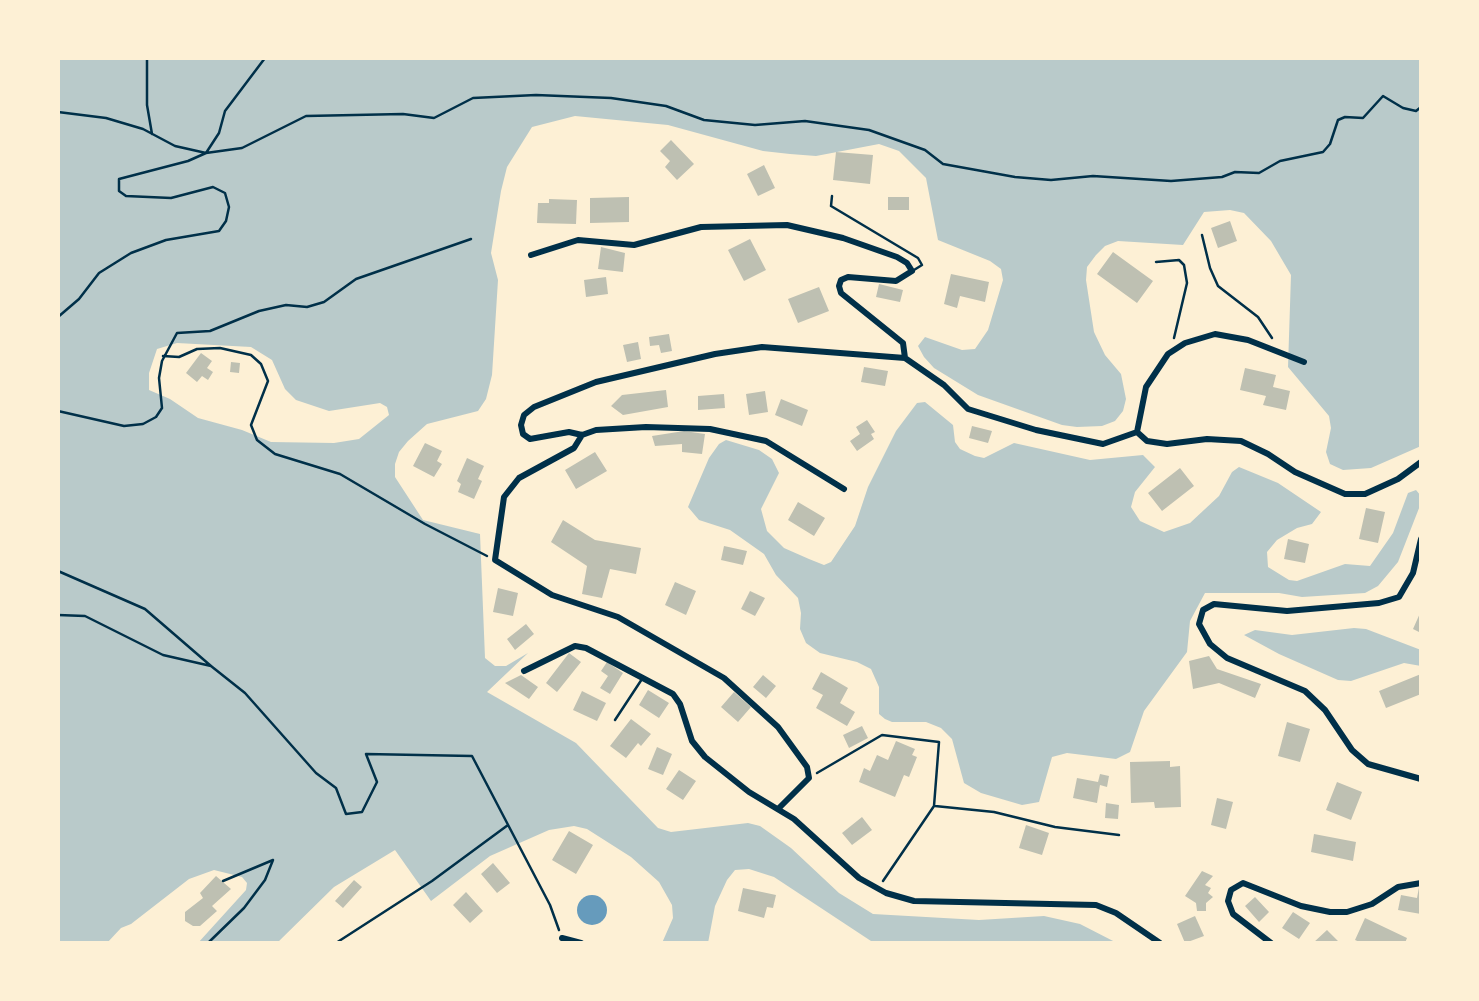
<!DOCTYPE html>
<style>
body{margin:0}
#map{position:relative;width:1479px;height:1001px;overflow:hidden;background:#fdf0d5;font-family:"Crimson Pro",serif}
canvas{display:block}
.frame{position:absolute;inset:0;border:60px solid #fdf0d5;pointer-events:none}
</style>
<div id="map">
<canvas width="1479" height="1001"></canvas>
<div class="frame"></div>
</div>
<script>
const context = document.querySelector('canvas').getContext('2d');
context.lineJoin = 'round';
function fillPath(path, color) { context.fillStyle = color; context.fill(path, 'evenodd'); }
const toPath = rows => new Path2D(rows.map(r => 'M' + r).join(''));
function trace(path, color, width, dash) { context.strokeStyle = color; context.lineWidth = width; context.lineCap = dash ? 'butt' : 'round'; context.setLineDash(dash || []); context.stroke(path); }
fillPath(toPath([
 [58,58,1421,58,1421,446,1371,468,1343,470,1330,464,1326,452,1331,428,1329,416,1288,367,1291,275,1271,241,1244,213,1230,210,1204,212,1183,245,1118,241,1105,246,1096,255,1087,267,1086,280,1094,332,1105,355,1121,374,1126,399,1123,411,1115,421,1102,426,1077,427,1062,425,978,395,934,368,924,357,918,346,925,337,962,350,975,349,988,330,1003,280,1001,269,990,261,938,240,926,178,899,151,879,144,816,156,790,154,763,151,668,125,575,116,532,127,507,167,501,191,491,253,498,280,492,375,486,399,478,411,427,424,408,441,399,452,395,464,395,477,423,520,480,534,485,658,495,666,506,666,528,653,487,692,576,743,658,828,671,832,748,823,760,826,791,848,839,893,873,914,979,920,1044,916,1080,924,1117,943,874,943,774,877,749,869,735,870,727,880,715,906,708,943,662,943,673,918,672,905,659,882,631,857,587,829,574,826,549,830,490,856,431,901,395,850,334,887,277,943,198,943,246,890,247,883,242,877,214,870,189,879,131,924,121,928,107,943,58,943],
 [177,343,251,347,272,360,285,389,296,400,329,411,380,403,387,407,389,415,359,439,334,443,271,442,242,430,198,418,170,399,149,390,149,373,157,349],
 [925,402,953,425,955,442,960,449,975,456,984,458,1014,443,1090,460,1143,455,1155,467,1135,492,1131,507,1140,521,1164,532,1190,523,1219,496,1232,472,1239,467,1278,483,1321,512,1312,524,1297,528,1277,540,1267,552,1268,567,1289,580,1297,581,1345,564,1370,566,1393,533,1408,493,1416,490,1421,496,1421,503,1398,562,1378,586,1365,593,1302,597,1279,593,1205,593,1190,621,1187,652,1144,711,1130,752,1116,759,1067,753,1052,757,1039,802,1022,805,981,793,964,783,952,739,941,728,926,722,892,722,885,719,879,714,879,687,871,669,857,662,820,653,806,643,800,629,801,613,798,598,776,575,764,554,730,530,699,520,688,507,709,458,719,444,726,440,759,450,772,459,779,473,761,509,767,531,784,548,809,559,824,565,831,562,855,526,868,487,896,431,917,403],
 [1354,628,1366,629,1421,650,1421,666,1404,663,1351,681,1338,680,1279,654,1244,635,1255,630,1292,635]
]), '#b9caca');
fillPath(toPath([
 '577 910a15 15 0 1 1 30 0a15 15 0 1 1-30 0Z'
]), '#669bbc');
fillPath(toPath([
 [671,140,694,164,677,180,665,167,670,161,660,151],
 [836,152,873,155,870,184,833,180],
 [764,165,775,188,758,196,747,174],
 [629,197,629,222,590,223,590,198],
 [888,197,909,197,909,210,888,210],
 [549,199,577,200,576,224,537,223,538,203,549,203],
 [1230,221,1237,241,1218,248,1211,228],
 [750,239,766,270,744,281,728,250],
 [601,247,625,253,623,272,598,269],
 [1113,252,1153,281,1137,303,1097,274],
 [951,274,989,282,985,302,960,296,957,308,944,304],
 [606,277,608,294,586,297,584,280],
 [879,284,903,290,900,302,876,297],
 [819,287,829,311,798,323,788,299],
 [669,334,672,351,661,353,659,345,650,346,649,337],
 [638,342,641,359,627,362,623,345],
 [201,353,212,361,207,368,213,372,208,380,202,376,197,382,186,373],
 [231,362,240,363,239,373,230,372],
 [864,367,888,371,885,386,861,382],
 [1245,368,1276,375,1273,387,1290,391,1286,410,1263,405,1266,396,1240,390],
 [666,390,668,407,623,415,611,406,622,395],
 [765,391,768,412,749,415,746,394],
 [724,394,725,408,698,410,698,396],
 [781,399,808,410,802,426,775,415],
 [867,420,875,432,871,434,874,439,857,451,850,441,860,434,856,427],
 [972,426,992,431,988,443,969,438],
 [684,431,705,434,702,454,682,452,682,444,655,446,652,436],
 [425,443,442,451,437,461,442,464,434,477,413,466],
 [595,452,607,471,576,489,565,470],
 [467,458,484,466,478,479,482,481,474,499,458,492,461,484,457,481],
 [1180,468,1194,486,1162,511,1148,493],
 [798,502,825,518,814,536,788,520],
 [1366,508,1385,512,1378,543,1359,539],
 [563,520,595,540,641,548,636,574,610,569,602,598,582,594,587,566,551,542],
 [1288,539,1309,544,1305,563,1284,559],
 [724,546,747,551,743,565,721,560],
 [675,582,696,591,686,615,665,605],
 [498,588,518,593,513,616,493,612],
 [750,591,765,598,755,616,741,609],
 [1421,611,1421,633,1413,629],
 [526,624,534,634,515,650,507,639],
 [569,653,581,662,557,692,546,683],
 [1209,656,1217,669,1261,684,1255,698,1219,683,1193,689,1189,661],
 [607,662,623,673,610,694,600,688,608,676,601,671],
 [821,672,848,688,840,703,855,712,847,726,816,708,823,695,812,689],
 [1421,674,1421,694,1386,708,1379,691],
 [521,675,538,687,529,699,505,683],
 [763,675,776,686,766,698,753,687],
 [648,690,669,703,659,718,639,705],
 [582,691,606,703,597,721,573,710],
 [734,692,751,707,738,722,721,707],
 [631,719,651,734,641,746,638,743,626,758,610,746],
 [1287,722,1310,729,1300,762,1278,756],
 [862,726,868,738,849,748,843,735],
 [896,741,915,749,912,755,917,757,909,777,904,775,895,797,859,782,864,768,870,771,877,755,888,760],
 [657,747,672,754,663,775,648,769],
 [1170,761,1170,767,1180,766,1181,807,1155,808,1154,802,1131,803,1130,762],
 [679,770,696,781,683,800,666,789],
 [1100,774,1109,776,1107,787,1100,785,1097,803,1073,798,1077,778,1098,782],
 [1337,782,1362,792,1351,820,1326,810],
 [1217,798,1233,802,1226,829,1211,825],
 [1106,803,1119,805,1118,819,1105,818],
 [862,817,872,830,852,845,842,833],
 [1026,825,1049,833,1042,855,1019,848],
 [569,831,593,845,576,874,552,860],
 [1314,834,1356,842,1353,861,1311,852],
 [493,863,510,883,497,893,481,874],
 [1202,871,1213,876,1205,885,1211,888,1208,893,1213,897,1206,903,1206,911,1197,911,1196,903,1185,896],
 [216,876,231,889,212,906,217,911,200,926,193,926,185,921,185,912,203,898,200,893],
 [354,880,362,887,343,908,335,901],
 [1420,882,1421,914,1398,910,1401,895,1417,898],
 [743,888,776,895,773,908,767,907,764,918,738,911],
 [466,892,483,911,470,923,453,905],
 [1255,897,1269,912,1259,922,1245,906],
 [1293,912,1310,923,1299,939,1282,928],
 [1195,916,1204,936,1185,943,1177,924],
 [1365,918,1407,938,1405,943,1362,943,1355,940],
 [1327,930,1340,943,1313,943]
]), '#bec0b2');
trace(toPath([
 [147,58,147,105,152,134],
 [58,112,106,118,143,129,175,146,206,153],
 [206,153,219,133,225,111,265,58],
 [1202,235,1210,268,1218,286,1258,317,1272,338],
 [1156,262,1179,260,1184,265,1187,283,1174,338],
 [58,317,79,299,99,273,131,253,166,240,219,231,226,221,229,207,225,193,213,187,171,198,126,196,119,191,119,179,188,161,206,153,242,148,306,116,403,114,434,118,473,98,536,95,611,98,666,106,704,120,755,125,805,121,869,130,925,150,943,164,1015,177,1051,180,1093,176,1171,181,1222,177,1235,172,1259,173,1280,161,1323,152,1330,144,1338,120,1345,117,1363,118,1383,96,1403,108,1416,111,1421,107],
 [163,356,179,357,197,349,220,348,251,355,261,364,268,381,251,425,257,440,275,454,340,474,425,524,487,556],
 [58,411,124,426,143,424,156,417,162,408,159,378,162,361,177,333,210,331,259,311,286,305,307,307,324,302,356,279,471,239],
 [58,571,145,609,211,666,163,655,85,616,58,615],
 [211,666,245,693,316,773,336,788,346,814,362,812,377,782,366,754,472,756,550,905,559,930],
 [817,773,882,735,939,742,934,806,883,881],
 [935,806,994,812,1055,827,1119,835],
 [208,943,244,908,265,880,273,860,223,881],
 [336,943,432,881,508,825]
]), '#003049', 2.5);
trace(toPath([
 [832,196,831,206,918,258,922,265,914,270],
 [615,720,642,679]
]), '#003049', 2.5);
trace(toPath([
 [531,255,578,240,634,245,701,227,787,225,843,238,897,257,907,263,912,271,896,281,848,277,841,280,839,286,841,293,903,343,905,358],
 [905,358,944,385,968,409,1036,430,1103,444,1137,432],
 [1304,362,1248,340,1215,334,1185,343,1168,354,1146,387,1137,432,1147,441,1167,444,1207,439,1241,441,1268,454,1295,472,1345,494,1365,494,1398,479,1421,462],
 [582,435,574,448,519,478,504,497,495,560,552,595,618,617,724,678,778,727,807,767,809,778,779,808],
 [582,435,569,432,530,439,523,434,521,425,524,415,534,407,596,382,715,354,762,347,905,358],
 [582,435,596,430,646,427,710,429,766,441,844,489],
 [1421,539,1413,573,1399,597,1379,603,1287,611,1214,604,1203,610,1199,624,1210,644,1227,658,1305,691,1325,710,1352,750,1368,764,1421,779],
 [524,671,575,646,586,648,673,694,680,704,692,741,705,757,749,792,794,819,859,878,886,893,914,901,1096,905,1116,913,1160,943],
 [562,938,581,943],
 [1271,943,1233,914,1228,901,1231,890,1243,883,1301,906,1330,912,1347,912,1372,904,1398,887,1421,883]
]), '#003049', 6);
</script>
